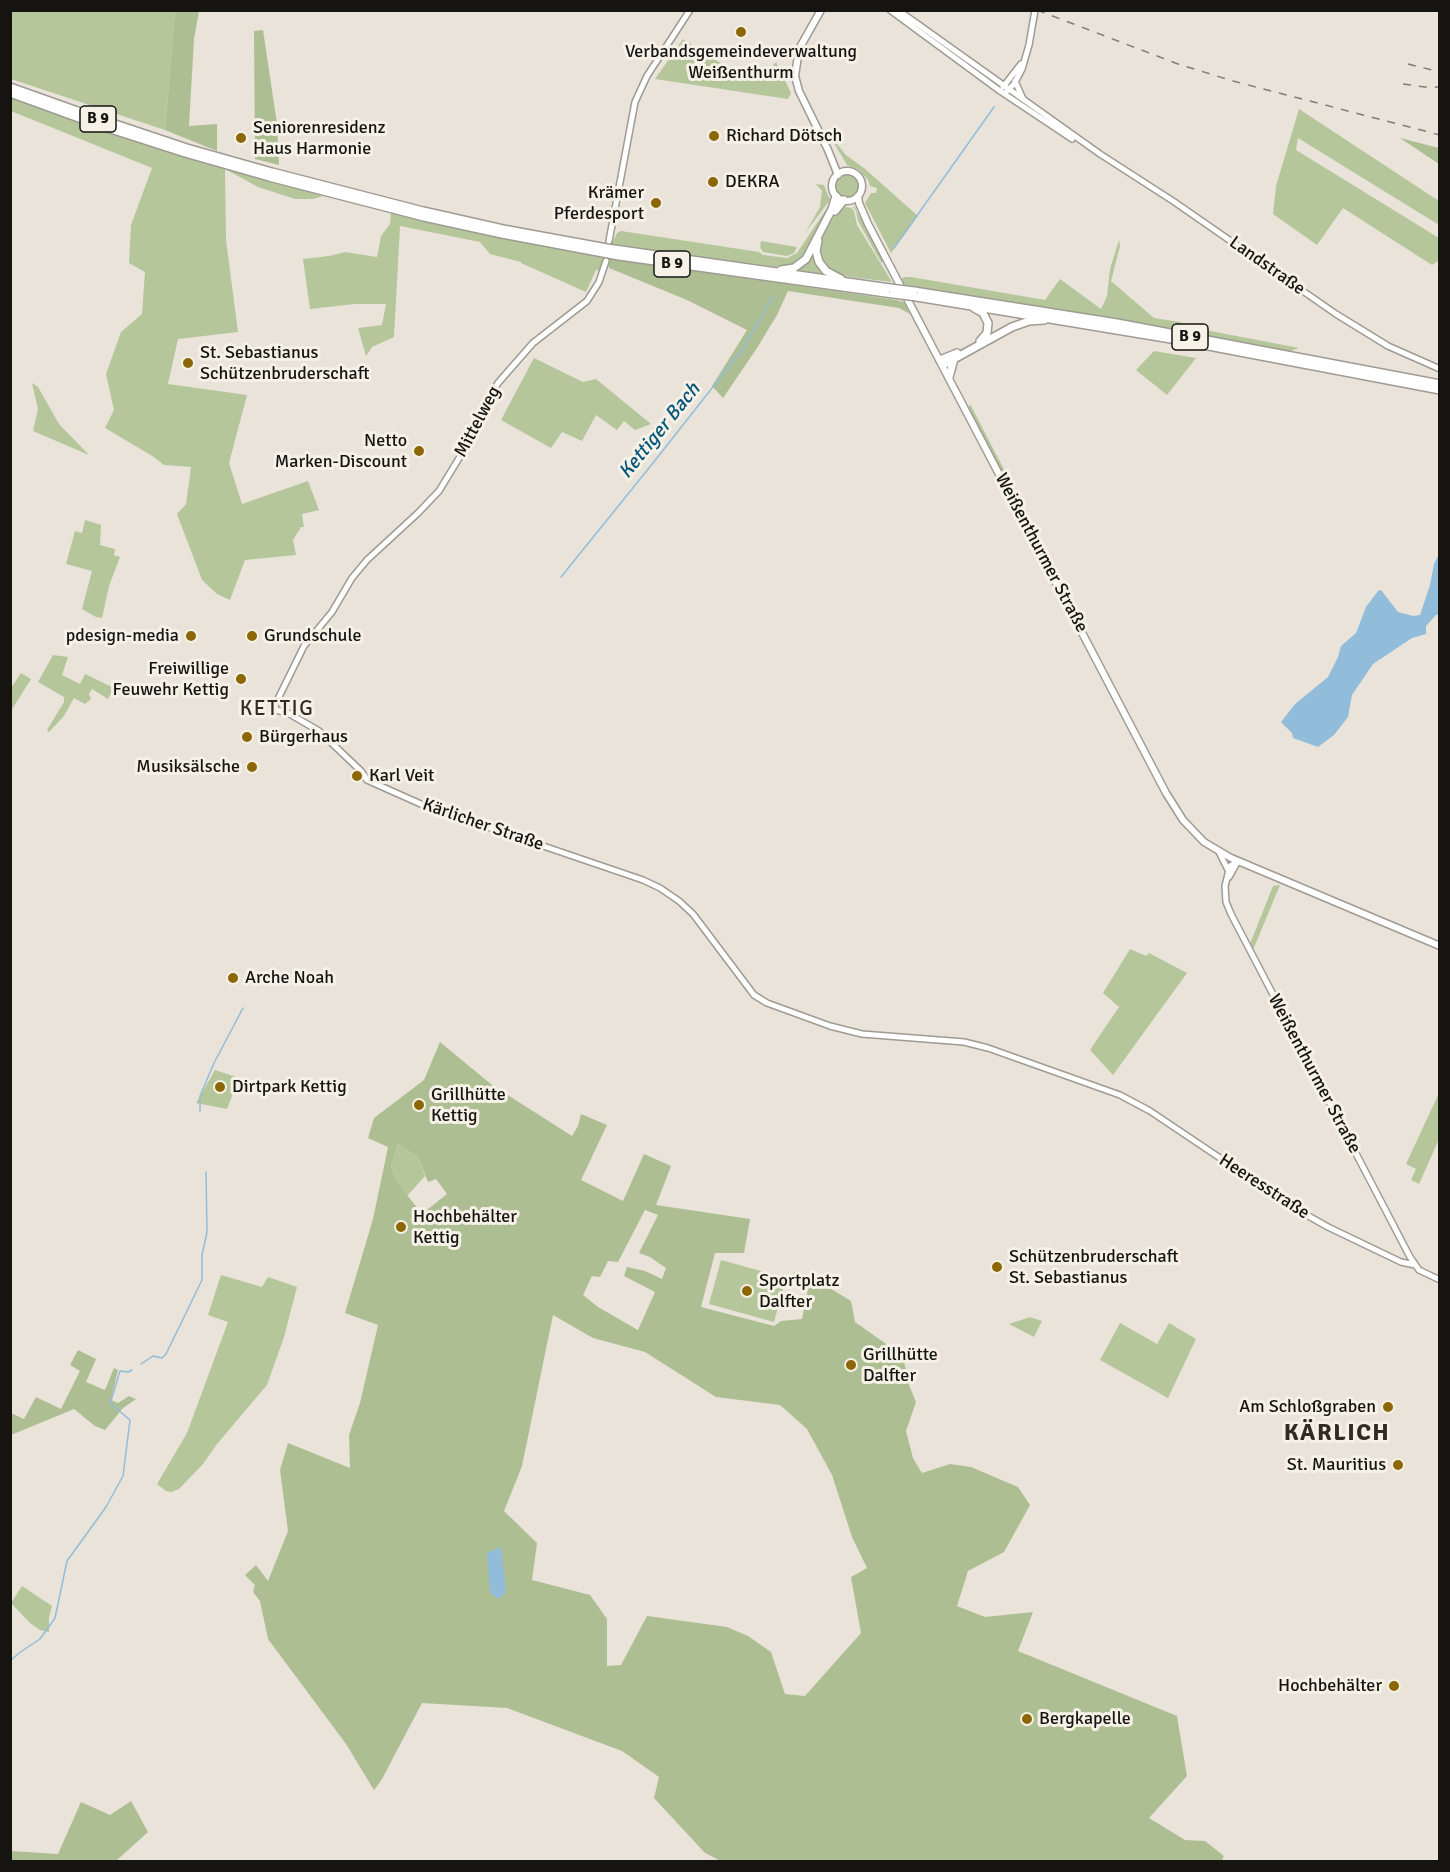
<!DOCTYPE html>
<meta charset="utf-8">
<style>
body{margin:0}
#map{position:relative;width:1450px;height:1872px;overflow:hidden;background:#e9e3da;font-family:Signika,sans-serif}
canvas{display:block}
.frame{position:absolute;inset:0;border:12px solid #161411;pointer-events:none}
</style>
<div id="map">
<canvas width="1450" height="1872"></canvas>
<div class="frame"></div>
</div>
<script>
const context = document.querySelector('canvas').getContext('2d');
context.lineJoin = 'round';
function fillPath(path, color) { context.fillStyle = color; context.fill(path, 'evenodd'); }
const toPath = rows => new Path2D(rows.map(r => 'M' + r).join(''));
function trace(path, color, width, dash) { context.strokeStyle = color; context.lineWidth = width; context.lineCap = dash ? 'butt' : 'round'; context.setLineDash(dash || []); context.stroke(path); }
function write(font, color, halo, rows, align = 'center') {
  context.font = font + ' Signika,sans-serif'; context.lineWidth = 6; context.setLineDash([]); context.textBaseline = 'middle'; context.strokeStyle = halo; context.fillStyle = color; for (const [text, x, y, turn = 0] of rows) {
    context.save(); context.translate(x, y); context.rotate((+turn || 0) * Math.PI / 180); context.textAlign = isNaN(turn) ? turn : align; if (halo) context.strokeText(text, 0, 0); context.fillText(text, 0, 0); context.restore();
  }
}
fillPath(toPath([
 [11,11,175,11,165,130,11,79],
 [683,39,736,73,772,67,776,62,791,93,788,99,655,79],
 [10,95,146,144,323,196,313,199,295,199,258,187,225,169,226,240,238,332,178,339,168,384,247,395,229,463,242,504,308,481,319,510,302,514,304,527,301,527,293,540,296,555,245,560,230,600,217,594,202,580,177,514,186,504,191,467,164,465,154,457,105,428,114,410,106,374,121,332,142,314,145,272,129,263,131,225,152,168,11,111],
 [1299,109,1439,201,1439,225,1298,138,1296,150,1439,238,1439,260,1432,265,1343,208,1317,245,1273,214,1276,186],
 [828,133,846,155,864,168,918,216,891,253,865,203,871,193,876,193,877,188,870,186,868,180,859,170,847,165],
 '834 186a13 13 0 1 1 26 0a13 13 0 1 1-26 0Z',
 [816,184,824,185,830,200,805,233,820,207,822,191],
 [831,202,833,202,806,255,795,265,785,268,611,245,617,233,621,231,759,252,763,255,787,258,797,253],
 [840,206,851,208,854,211,857,225,892,282,842,276,825,267,818,252,821,239],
 [854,206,882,257,882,264,858,221,856,211,853,207],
 [391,212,501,238,605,257,601,271,596,270,586,292,521,263,521,262,490,254,480,242,400,226,394,337,372,347,366,356,358,328,382,325,386,304,355,304,310,309,303,259,329,256,345,252,377,257,381,236,390,224],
 [1119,240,1120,246,1111,281,1154,318,1179,322,1200,329,1299,348,1290,351,1139,323,932,290,901,284,899,281,904,277,911,277,1045,300,1060,279,1101,309,1107,296,1110,269],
 [761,241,797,247,794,253,787,256,763,252,760,247],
 [813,249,828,275,793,270],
 [1154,351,1196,358,1167,395,1136,370],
 [534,358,583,382,596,379,651,424,635,430,624,421,617,430,596,415,582,441,562,432,551,448,501,420],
 [32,383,38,387,59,424,89,455,33,431,38,409],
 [970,404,1024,508,1028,512,1022,512,968,409],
 [85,520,101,525,100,545,115,549,114,555,120,557,109,586,102,618,96,617,82,609,92,571,66,564,75,531,82,533],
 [53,655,68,657,62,675,80,684,85,674,114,688,108,699,92,689,89,694,91,699,85,704,74,698,64,716,49,732,47,730,64,702,64,697,38,682],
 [21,673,31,679,11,711,11,688],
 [1280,885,1253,950,1250,944,1273,886],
 [1130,949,1146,956,1149,953,1187,973,1113,1075,1090,1050,1119,1007,1103,993],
 [215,1070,239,1078,227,1109,196,1103],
 [1439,1093,1439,1139,1419,1184,1411,1180,1416,1169,1406,1164],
 [398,1144,418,1157,425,1176,407,1196,396,1182,391,1166],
 [721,1260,786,1278,774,1322,709,1304],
 [221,1275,262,1287,268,1277,297,1287,284,1337,267,1385,217,1444,203,1464,179,1489,171,1492,166,1491,157,1484,187,1433,228,1322,208,1315],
 [1030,1317,1042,1321,1034,1337,1009,1324],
 [1120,1323,1157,1344,1169,1323,1196,1339,1168,1398,1100,1360],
 [22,1586,52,1606,49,1617,49,1632,40,1630,30,1623,11,1603]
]), '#b5c69b');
fillPath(toPath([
 [175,11,199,11,194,39,189,126,217,124,217,151,165,130],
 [263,30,277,124,279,165,255,159,254,31],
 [1400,138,1439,148,1439,164],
 [609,258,896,300,904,302,910,314,899,308,788,291,777,315,757,348,723,398,712,386,747,330,687,300,609,268],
 [440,1042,492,1085,572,1136,578,1126,581,1114,607,1125,581,1180,623,1201,644,1154,671,1166,656,1205,750,1219,744,1253,715,1253,701,1307,774,1326,781,1321,802,1319,808,1289,792,1283,794,1272,808,1275,851,1301,855,1322,903,1356,909,1385,916,1402,906,1431,913,1458,922,1473,950,1464,971,1467,1018,1487,1030,1505,1004,1552,968,1571,957,1606,985,1617,1033,1612,1018,1651,1177,1716,1187,1776,1149,1818,1185,1840,1205,1841,1224,1856,1221,1862,721,1861,705,1853,654,1798,659,1777,622,1751,507,1708,422,1703,382,1779,374,1790,346,1744,268,1639,260,1601,253,1592,255,1585,245,1575,256,1565,268,1581,288,1531,280,1470,288,1443,350,1468,349,1435,360,1403,378,1325,345,1313,373,1219,388,1147,368,1138,374,1118,424,1080],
 [398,1144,418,1157,428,1182,436,1179,447,1194,422,1214,396,1181,391,1166],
 [645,1210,658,1215,639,1253,650,1257,666,1268,662,1279,645,1271,627,1267,624,1276,655,1292,638,1330,598,1307,583,1295,592,1276,600,1277,608,1261,618,1262],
 [553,1315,593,1338,645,1352,716,1397,780,1405,807,1429,832,1475,852,1537,867,1568,851,1577,861,1633,805,1696,785,1694,771,1652,748,1636,727,1627,647,1616,621,1665,607,1666,607,1619,590,1595,532,1580,537,1543,504,1511,522,1466],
 [78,1350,96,1359,86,1382,105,1390,114,1368,118,1370,111,1400,118,1403,129,1396,136,1399,123,1408,105,1430,95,1426,74,1409,11,1435,11,1413,24,1419,36,1397,61,1409,80,1371,70,1365],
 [131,1801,148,1832,116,1861,11,1861,11,1851,58,1854,81,1802,110,1815]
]), '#aebe93');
fillPath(toPath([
 [1439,554,1439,615,1436,615,1426,626,1426,634,1412,638,1373,664,1352,695,1348,717,1334,735,1318,747,1293,738,1292,733,1281,722,1295,704,1328,677,1338,657,1341,646,1356,633,1366,607,1378,591,1381,590,1398,612,1413,616,1420,615,1430,585,1434,564],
 [501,1547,506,1592,499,1599,490,1593,487,1553]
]), '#91bdda');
trace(toPath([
 [894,248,994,107],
 [561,577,653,463,742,350,773,296],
 [200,1111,200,1096,214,1063,243,1008],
 [141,1364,153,1356,162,1358,166,1354,202,1280,202,1255,207,1232,206,1172],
 [10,1661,19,1653,40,1639,55,1618,67,1561,106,1507,123,1476,130,1420,112,1405,111,1401,120,1371,128,1372,132,1370]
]), '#91bdda', 1.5);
const tertiary = toPath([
 [890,10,1000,91,1072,139],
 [898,10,1100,154,1173,201,1336,314,1388,346,1440,369],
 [1015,81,1023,99],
 [1003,87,1021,64],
 [1006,92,1014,84,1022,69,1029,45,1035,10],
 [609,241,635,102,647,76,690,10],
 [606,261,599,282,587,301,533,343,498,383,481,413,464,450,439,491,418,513,367,560,352,578,332,612,304,646,275,705,276,710,288,713,319,731,361,771,367,780,423,805,643,880,660,888,679,901,693,914,754,995,767,1003,830,1026,862,1034,964,1042,988,1048,1120,1095,1150,1111,1296,1209,1328,1227,1401,1262,1415,1265],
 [1219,852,1228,870],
 [1238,861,1230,866,1225,886,1226,902,1231,914,1410,1257,1419,1270,1440,1280],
 [1229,877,1238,861]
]);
const secondary = toPath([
 [821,10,799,49,795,76,799,91,828,150,838,175],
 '832 186a15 15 0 1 1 30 0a15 15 0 1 1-30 0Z',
 [858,196,859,203,868,224,1166,793,1183,820,1204,842,1231,858,1440,946]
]);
const trunk = toPath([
 [10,87,100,119,187,148,272,172,423,211,503,229,607,248,890,288],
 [10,93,98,125,185,153,269,177,424,217,502,234,619,256,893,294],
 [835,211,844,200],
 [818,241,816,251,819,262,826,271,841,279],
 [781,270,794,268,806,259,832,209,836,196],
 [914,291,1117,323,1440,384],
 [917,297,1177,340,1440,390],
 [974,308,983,313,988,323,987,333,980,341],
 [940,360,957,353],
 [943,365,1012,327,1029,321,1044,320],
 [949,377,954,359]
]);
trace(tertiary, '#9f9b92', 8);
trace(secondary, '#9f9b92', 9);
trace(trunk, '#9f9b92', 10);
trace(tertiary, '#fff', 5);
trace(secondary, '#fff', 6);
trace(trunk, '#fff', 7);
trace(toPath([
 [1037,10,1178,64,1233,81,1440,135],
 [1408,64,1440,72],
 [1403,84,1425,87,1440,87]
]), '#807c76', 1.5, [8, 8]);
const trunkBridge = toPath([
 [890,288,914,291],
 [893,294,917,297]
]);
trace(trunkBridge, '#9f9b92', 10, []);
trace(trunkBridge, '#fff', 7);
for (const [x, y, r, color] of [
 [741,32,6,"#8b6706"],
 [714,136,6,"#8b6706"],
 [241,138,6,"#8b6706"],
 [713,182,6,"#8b6706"],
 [656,203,6,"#8b6706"],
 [188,363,6,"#8b6706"],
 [419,451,6,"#8b6706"],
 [191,636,6,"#8b6706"],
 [252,636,6,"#8b6706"],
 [241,679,6,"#8b6706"],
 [247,737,6,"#8b6706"],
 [252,767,6,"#8b6706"],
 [357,776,6,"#8b6706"],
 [233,978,6,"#8b6706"],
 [220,1087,6,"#8b6706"],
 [419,1105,6,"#8b6706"],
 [401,1227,6,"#8b6706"],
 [997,1267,6,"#8b6706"],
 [747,1291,6,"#8b6706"],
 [851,1365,6,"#8b6706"],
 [1388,1407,6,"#8b6706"],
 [1398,1465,6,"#8b6706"],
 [1394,1686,6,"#8b6706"],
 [1027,1719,6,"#8b6706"]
]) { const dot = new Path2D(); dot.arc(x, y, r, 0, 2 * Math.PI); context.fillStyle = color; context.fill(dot); trace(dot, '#f6f1e7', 2); }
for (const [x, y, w] of [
 [98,119,36],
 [672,264,36],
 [1190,337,36]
]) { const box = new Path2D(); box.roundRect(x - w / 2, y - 13, w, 26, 4.5); context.fillStyle = '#f6f1e7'; context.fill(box); trace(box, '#161411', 1.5); }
write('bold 16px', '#161411', null, [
 ["B 9",98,119],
 ["B 9",672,264],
 ["B 9",1190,337]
]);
write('18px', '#161411', '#f6f1e7', [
 ["Verbandsgemeindeverwaltung",741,52,"center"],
 ["Weißenthurm",741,73,"center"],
 ["Seniorenresidenz",253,128],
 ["Haus Harmonie",253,149],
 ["Richard Dötsch",726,136],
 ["DEKRA",725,182],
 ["Krämer",644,193,"right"],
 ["Pferdesport",644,214,"right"],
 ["St. Sebastianus",200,353],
 ["Schützenbruderschaft",200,374],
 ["Netto",407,441,"right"],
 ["Marken-Discount",407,462,"right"],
 ["pdesign-media",179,636,"right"],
 ["Grundschule",264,636],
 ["Freiwillige",229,669,"right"],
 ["Feuwehr Kettig",229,690,"right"],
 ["Bürgerhaus",259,737],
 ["Musiksälsche",240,767,"right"],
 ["Karl Veit",369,776],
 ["Arche Noah",245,978],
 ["Dirtpark Kettig",232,1087],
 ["Grillhütte",431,1095],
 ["Kettig",431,1116],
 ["Hochbehälter",413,1217],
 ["Kettig",413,1238],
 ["Schützenbruderschaft",1009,1257],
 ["St. Sebastianus",1009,1278],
 ["Sportplatz",759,1281],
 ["Dalfter",759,1302],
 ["Grillhütte",863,1355],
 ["Dalfter",863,1376],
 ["Am Schloßgraben",1376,1407,"right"],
 ["St. Mauritius",1386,1465,"right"],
 ["Hochbehälter",1382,1686,"right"],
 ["Bergkapelle",1039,1719]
], 'left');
write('18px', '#161411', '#f6f1e7', [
 ["Landstraße",1267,266,35],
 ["Mittelweg",478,422,-62],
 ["Weißenthurmer Straße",1041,553,62],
 ["Kärlicher Straße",483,825,19],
 ["Weißenthurmer Straße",1314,1074,62],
 ["Heeresstraße",1264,1187,33]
]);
write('italic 20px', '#01547a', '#f6f1e7', [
 ["Kettiger Bach",660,431,-51]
]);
context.letterSpacing = '1.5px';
write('21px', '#302c24', '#f6f1e7', [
 ["KETTIG",277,709]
]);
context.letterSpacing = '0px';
context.letterSpacing = '1.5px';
write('bold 24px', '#302c24', '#f6f1e7', [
 ["KÄRLICH",1337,1434]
]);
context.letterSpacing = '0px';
</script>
